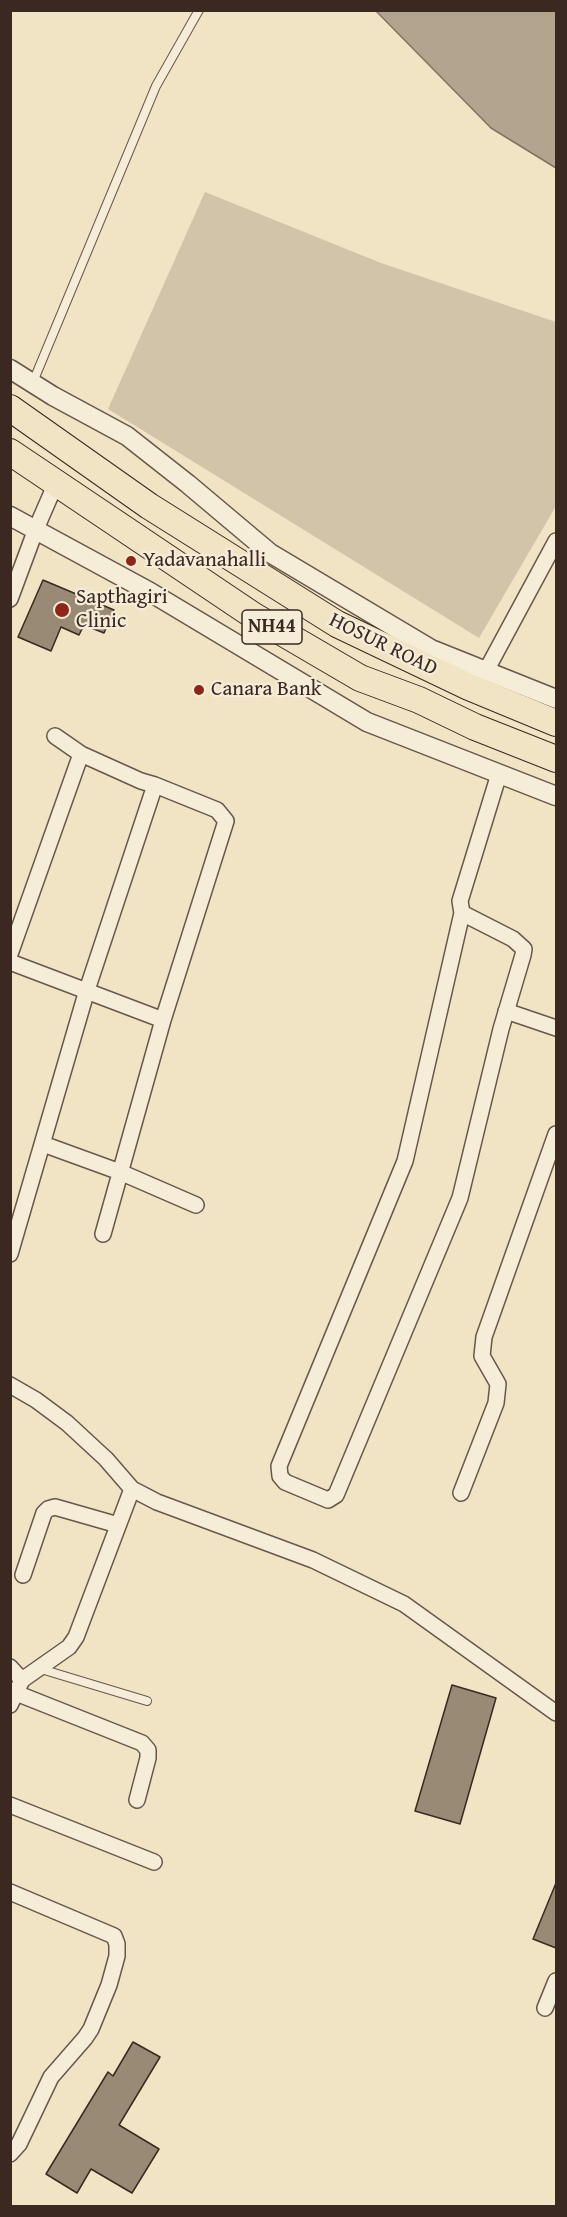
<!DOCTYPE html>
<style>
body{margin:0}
#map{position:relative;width:567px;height:2217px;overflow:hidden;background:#f1e4c5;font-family:"Gentium Book Plus",serif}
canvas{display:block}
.frame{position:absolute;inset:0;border:12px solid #3a2821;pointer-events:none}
</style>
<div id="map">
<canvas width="567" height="2217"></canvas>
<div class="frame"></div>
</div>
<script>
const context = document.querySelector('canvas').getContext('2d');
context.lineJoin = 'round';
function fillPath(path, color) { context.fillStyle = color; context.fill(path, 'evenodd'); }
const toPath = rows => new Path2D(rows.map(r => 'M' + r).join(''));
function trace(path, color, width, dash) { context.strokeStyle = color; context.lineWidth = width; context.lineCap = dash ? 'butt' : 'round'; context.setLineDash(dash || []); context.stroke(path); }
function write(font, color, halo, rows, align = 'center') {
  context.font = font + ' "Gentium Book Plus",serif'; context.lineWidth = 4.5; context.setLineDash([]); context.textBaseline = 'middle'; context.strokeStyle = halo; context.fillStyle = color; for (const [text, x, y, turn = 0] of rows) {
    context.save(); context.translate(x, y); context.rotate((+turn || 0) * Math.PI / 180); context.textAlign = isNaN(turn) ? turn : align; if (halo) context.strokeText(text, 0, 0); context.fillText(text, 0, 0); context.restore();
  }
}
fillPath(toPath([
 [205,192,381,263,556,322,556,506,479,638,108,409]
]), '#d2c4a9');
const water = toPath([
 [376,11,556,11,556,168,491,128,376,11]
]);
fillPath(water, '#b3a48d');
trace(water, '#837262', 1.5);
const building = toPath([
 [43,580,114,610,104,633,84,625,79,635,61,627,51,651,18,637,43,580],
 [452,1685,496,1698,460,1824,415,1811,452,1685],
 [556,1883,556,1948,533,1939,556,1883],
 [133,2042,160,2057,119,2125,159,2149,132,2193,91,2169,77,2193,46,2174,108,2072,113,2076,133,2042]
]);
fillPath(building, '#998a76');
trace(building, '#3a2821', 1.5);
const service = toPath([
 [33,382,156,86,199,10],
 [41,1669,147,1701]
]);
const minor = toPath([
 [10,599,36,529,56,483],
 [486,671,556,541],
 [462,913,513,939,524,949,523,955,501,1029,460,1198,336,1495,328,1500,285,1482,280,1476,279,1466,405,1161,462,913,460,901,499,774],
 [10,954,81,754],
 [10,962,163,1020,226,821,217,810,155,785],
 [506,1011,556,1028],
 [43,1144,120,1172,196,1205],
 [103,1234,163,1020],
 [10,1254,87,990,155,785,141,781,81,754,55,736],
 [10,1385,36,1400,67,1423,106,1459,132,1489,157,1502,313,1560,404,1604,556,1713],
 [461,1493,496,1403,498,1384,482,1356,484,1337,556,1134],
 [23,1575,44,1513,48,1509,55,1507,118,1525],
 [10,1667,22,1680],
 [16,1693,142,1743,148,1750,148,1758,137,1800],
 [10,1705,22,1680,69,1647,76,1637,132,1489],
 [10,1805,154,1862],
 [10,1892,114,1936,117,1944,117,1956,109,1985,91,2029,85,2038,51,2077,19,2144,10,2154],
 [545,2008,556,1981]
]);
const tertiary = toPath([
 [10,369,53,396,127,436,188,484,270,553,431,649,556,699],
 [10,516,150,592,367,722,556,796]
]);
const trunk = toPath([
 [10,408,149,506,337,624,469,687,556,723],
 [10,452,254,616,360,678,419,700,475,727,556,759]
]);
trace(service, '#68574a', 10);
trace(minor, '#68574a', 18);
trace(tertiary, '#68574a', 21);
trace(trunk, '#3a2821', 28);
trace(service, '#f6edd9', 8);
trace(minor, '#f6edd9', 15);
trace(tertiary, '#f6edd9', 18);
trace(trunk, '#f1e4c5', 26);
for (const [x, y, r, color] of [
 [131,561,6,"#8f2418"],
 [62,610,8,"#8f2418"],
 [199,690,6,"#8f2418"]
]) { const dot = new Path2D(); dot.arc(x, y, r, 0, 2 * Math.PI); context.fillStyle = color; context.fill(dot); trace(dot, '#f6edd9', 2); }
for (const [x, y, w] of [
 [272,627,60]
]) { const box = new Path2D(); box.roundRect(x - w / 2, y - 17, w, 34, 4.5); context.fillStyle = '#f6edd9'; context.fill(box); trace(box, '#3a2821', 1.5); }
write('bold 20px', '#3a2821', null, [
 ["NH44",272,627]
]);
write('21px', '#3a2821', '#f6edd9', [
 ["Yadavanahalli",143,561],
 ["Sapthagiri",76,598],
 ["Clinic",76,622],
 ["Canara Bank",211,690]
], 'left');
write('21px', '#3a2821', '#f6edd9', [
 ["HOSUR ROAD",383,645,26]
]);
</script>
